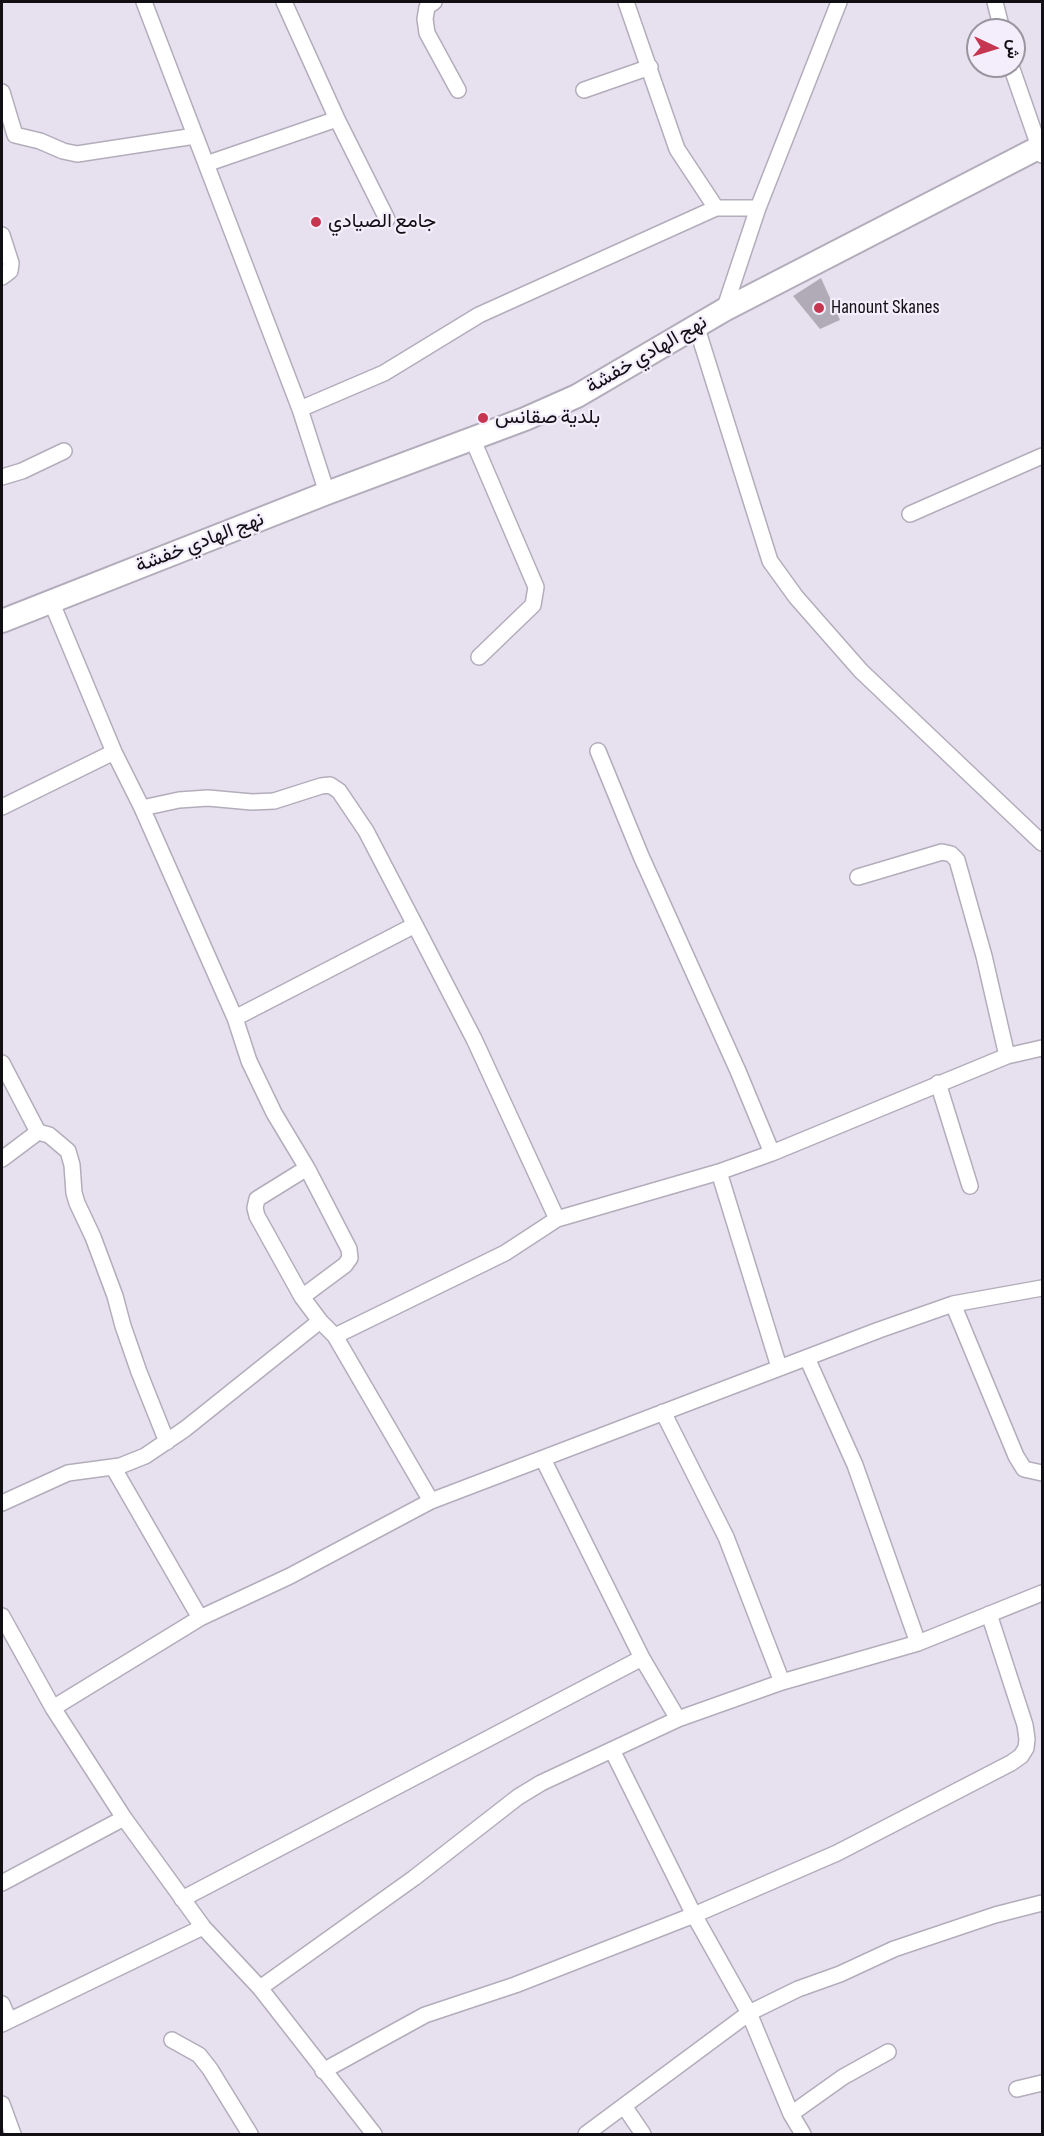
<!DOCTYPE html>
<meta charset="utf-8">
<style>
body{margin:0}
#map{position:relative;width:1044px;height:2136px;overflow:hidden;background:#e7e0ef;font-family:"Sofia Sans Condensed",Vazirmatn,sans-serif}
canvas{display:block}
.frame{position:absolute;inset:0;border:3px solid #110f14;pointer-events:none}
.north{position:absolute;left:966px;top:18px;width:60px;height:60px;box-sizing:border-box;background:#f4eefc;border:2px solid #99959f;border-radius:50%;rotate:94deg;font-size:16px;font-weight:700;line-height:24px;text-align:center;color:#110f14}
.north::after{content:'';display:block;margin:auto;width:21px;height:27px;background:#c63650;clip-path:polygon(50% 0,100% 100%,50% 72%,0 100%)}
</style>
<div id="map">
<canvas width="1044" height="2136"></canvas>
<div class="frame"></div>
<div class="north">ش</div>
</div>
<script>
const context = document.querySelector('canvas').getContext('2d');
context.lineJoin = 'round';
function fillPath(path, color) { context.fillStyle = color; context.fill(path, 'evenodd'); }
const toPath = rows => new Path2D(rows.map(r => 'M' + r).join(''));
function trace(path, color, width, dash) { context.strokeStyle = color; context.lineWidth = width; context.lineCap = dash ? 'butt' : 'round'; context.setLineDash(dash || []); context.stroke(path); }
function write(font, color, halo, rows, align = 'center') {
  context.font = font + ' "Sofia Sans Condensed",Vazirmatn,sans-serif'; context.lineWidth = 4.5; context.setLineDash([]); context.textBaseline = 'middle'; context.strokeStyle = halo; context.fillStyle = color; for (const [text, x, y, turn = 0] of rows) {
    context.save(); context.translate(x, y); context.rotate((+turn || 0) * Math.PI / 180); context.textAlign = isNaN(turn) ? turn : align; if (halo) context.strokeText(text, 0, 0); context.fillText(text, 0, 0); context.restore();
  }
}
fillPath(toPath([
 [821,278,840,320,820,329,793,296]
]), '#b1abb8');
const street = toPath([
 [144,2,300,409,327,493],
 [284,2,337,119,387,219],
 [434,2,427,7,425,19,427,33,458,90],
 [626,2,677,149,716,208,758,208],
 [995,2,1002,30],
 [1011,66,1042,155],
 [584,90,650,67],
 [2,92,15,135,40,141,63,151,77,154,195,136],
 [206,164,337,119],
 [2,235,11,263,10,271,2,277],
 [724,310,758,208,839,2],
 [696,325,770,561,796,597,861,671,1042,843],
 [300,409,384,373,479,315,716,208],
 [472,438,536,587,533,605,479,657],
 [2,477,22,471,64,451],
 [910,514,1042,456],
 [51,601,114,752,142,808,235,1018,249,1061,274,1113,307,1168,349,1249,350,1258,345,1265,302,1297],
 [598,751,641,856,738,1071,772,1153],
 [2,807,114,752],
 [142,808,179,800,208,798,252,802,274,801,321,786,330,785,339,791,366,831,415,925],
 [858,877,942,852,951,854,957,860,984,956,1007,1056],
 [235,1018,415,925,474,1039,557,1219],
 [2,1063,38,1132,2,1159],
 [938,1083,970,1186],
 [38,1132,49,1135,68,1151,72,1165,74,1193,77,1203,93,1237,115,1296,123,1326,139,1372,167,1442],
 [307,1168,257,1199,255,1208,257,1216,302,1297,320,1321,335,1336,431,1501],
 [719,1172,779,1367],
 [953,1304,1016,1456,1024,1469,1042,1473],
 [335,1336,505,1253,557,1219,719,1172,772,1153,1007,1056,1042,1048],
 [807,1358,855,1465,918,1643],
 [663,1412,726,1537,782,1682],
 [543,1459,642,1658,678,1719],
 [113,1467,200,1618],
 [2,1503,68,1473,120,1466,145,1456,185,1429,320,1321],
 [2,1616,53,1708,124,1818,203,1927,260,1988,374,2134],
 [53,1708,200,1618,290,1576,431,1501,879,1330,953,1304,1042,1288],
 [612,1750,694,1915,749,2013,791,2114,803,2134],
 [2,1883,124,1818],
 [182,1899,642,1658],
 [260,1988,414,1878,518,1797,541,1783,678,1719,782,1682,918,1643,1042,1593],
 [2,2004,9,2020],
 [2,2024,203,1927],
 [172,2040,199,2055,210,2069,250,2134],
 [323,2071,425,2015,515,1985,694,1915,837,1853,1011,1763,1021,1756,1026,1748,1027,1739,1025,1725,989,1614],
 [1017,2089,1042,2083],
 [2,2104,13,2134],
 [624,2106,643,2134],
 [791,2114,843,2077,888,2052],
 [586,2134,749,2013,798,1989,840,1974,894,1949,995,1915,1042,1903]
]);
const secondary = toPath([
 [2,621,327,493,525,419,577,396,724,310,1042,146]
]);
trace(street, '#b3adbb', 18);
trace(secondary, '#b3adbb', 26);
trace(street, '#fff', 15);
trace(secondary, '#fff', 22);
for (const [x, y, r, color] of [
 [316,222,6,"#c63650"],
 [819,308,6,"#c63650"],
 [483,418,6,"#c63650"]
]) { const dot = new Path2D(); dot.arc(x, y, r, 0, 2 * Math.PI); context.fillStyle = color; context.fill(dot); trace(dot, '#f4eefc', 2); }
write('20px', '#110f14', '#f4eefc', [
 ["جامع الصيادي",328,222],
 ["Hanount Skanes",831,308],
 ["بلدية صقانس",495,418]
], 'left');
write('20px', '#110f14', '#f4eefc', [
 ["نهج الهادي خفشة",647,355,-30],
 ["نهج الهادي خفشة",200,543,-21]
]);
</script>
